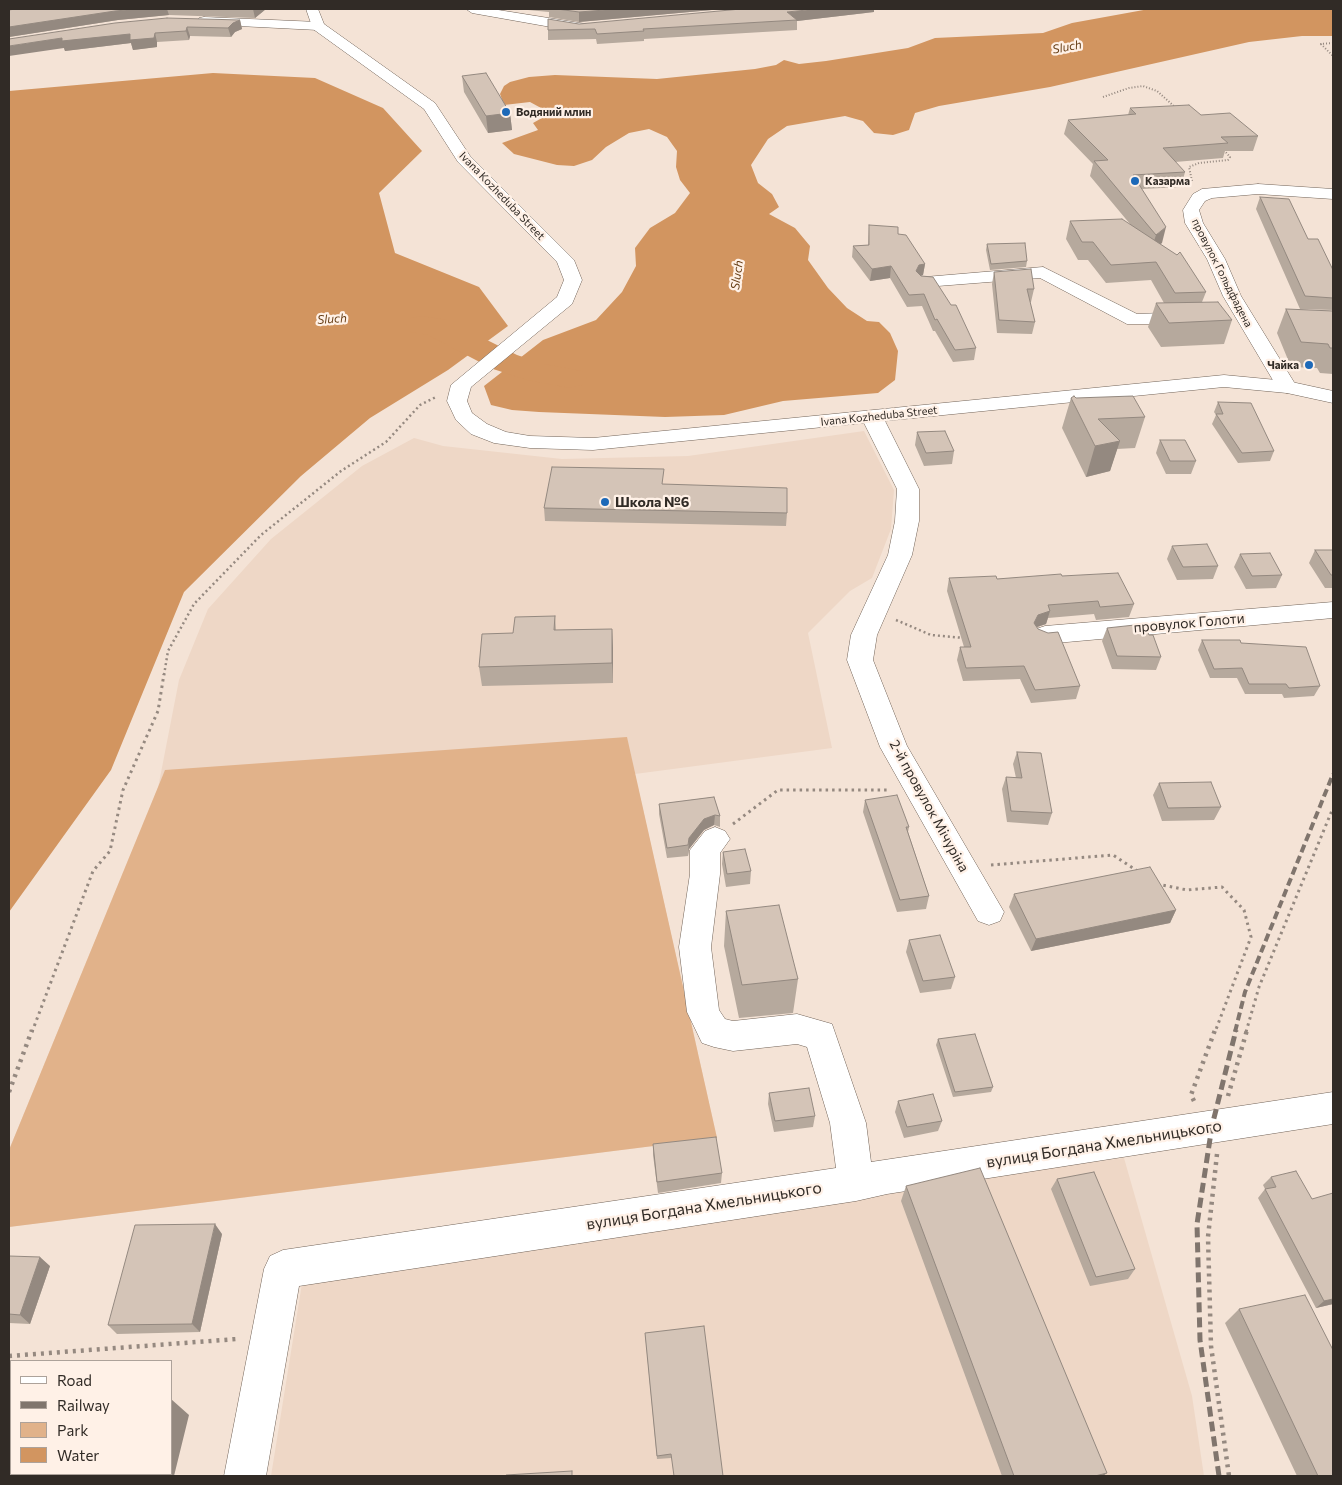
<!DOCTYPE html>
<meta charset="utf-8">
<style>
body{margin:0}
#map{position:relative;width:1342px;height:1485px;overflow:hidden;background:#f4e3d6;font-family:Commissioner,sans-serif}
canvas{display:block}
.frame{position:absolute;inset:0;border:10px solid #312b26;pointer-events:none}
.legend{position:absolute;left:10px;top:1360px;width:162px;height:115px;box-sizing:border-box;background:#fff1e7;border:1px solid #ada29a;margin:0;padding:6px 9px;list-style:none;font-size:15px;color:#312b26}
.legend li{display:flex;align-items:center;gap:10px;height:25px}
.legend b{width:25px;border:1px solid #ada29a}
</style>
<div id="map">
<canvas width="1342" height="1485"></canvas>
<div class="frame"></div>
<ul class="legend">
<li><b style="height:6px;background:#fff"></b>Road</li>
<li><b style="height:6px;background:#80756d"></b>Railway</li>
<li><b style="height:14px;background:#e1b28a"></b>Park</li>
<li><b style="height:14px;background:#d29560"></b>Water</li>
</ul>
</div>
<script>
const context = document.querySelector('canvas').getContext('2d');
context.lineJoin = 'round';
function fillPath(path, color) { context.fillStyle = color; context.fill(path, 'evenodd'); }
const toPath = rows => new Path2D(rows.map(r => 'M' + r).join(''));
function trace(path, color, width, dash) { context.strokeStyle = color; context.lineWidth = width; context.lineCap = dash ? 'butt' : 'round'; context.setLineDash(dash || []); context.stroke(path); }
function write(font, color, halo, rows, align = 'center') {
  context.font = font + ' Commissioner,sans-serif'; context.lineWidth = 4.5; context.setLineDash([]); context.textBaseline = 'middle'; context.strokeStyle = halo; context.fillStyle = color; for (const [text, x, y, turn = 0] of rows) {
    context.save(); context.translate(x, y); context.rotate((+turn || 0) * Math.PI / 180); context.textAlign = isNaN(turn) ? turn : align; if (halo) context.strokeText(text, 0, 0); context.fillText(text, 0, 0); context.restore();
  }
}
fillPath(toPath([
 [864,431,894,490,891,529,872,578,850,591,808,633,832,748,635,774,717,1138,9,1227,9,1150,158,788,179,680,208,609,271,539,362,466,414,438,443,446,562,459,688,456],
 [1124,1158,1192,1396,1204,1476,271,1476,304,1271,748,1204]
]), '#eed7c6');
fillPath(toPath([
 [627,737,717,1138,9,1227,9,1150,165,770]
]), '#e1b28a');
fillPath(toPath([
 [1149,9,1333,9,1333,36,1302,36,1249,42,1050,87,939,106,915,113,909,130,893,135,874,133,863,121,845,116,787,126,768,139,751,165,758,183,772,194,779,207,769,214,795,228,810,246,808,260,828,288,847,308,867,321,879,322,890,333,898,351,895,380,878,393,783,401,724,415,665,417,539,412,512,410,491,405,484,386,543,340,596,320,622,292,636,266,635,248,650,228,675,213,690,193,680,180,676,167,677,151,667,137,649,129,629,133,606,147,592,160,574,166,557,165,514,154,502,143,538,130,533,123,542,118,541,108,530,102,504,105,500,94,504,86,510,82,529,77,555,75,657,79,755,69,776,65,784,60,799,64,826,61,908,48,935,38,1043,33,1072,23],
 [213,73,315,78,383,108,422,151,379,193,395,253,479,287,508,326,448,370,370,418,301,476,184,592,111,770,9,912,9,91]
]), '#d29560');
fillPath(toPath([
 [422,316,447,320,517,355,544,364,582,371,587,378,582,385,570,388,527,380,493,369,428,335,411,332,406,325,411,318,422,316]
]), '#d29560');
const minor = toPath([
 [466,9,492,9,586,24,593,28,591,31,579,32,472,13,466,9],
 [204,17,318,22,325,26,318,30,199,24,197,21,199,18,204,17],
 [1258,184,1333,189,1333,199,1258,194,1212,198,1205,201,1199,210,1203,223,1225,259,1241,296,1297,387,1294,391,1287,393,1280,391,1277,387,1223,296,1207,259,1185,223,1183,210,1193,194,1202,189,1258,184],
 [1043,267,1137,314,1189,312,1196,314,1199,318,1196,322,1189,324,1127,324,1040,278,925,287,919,286,916,282,919,278,925,277,1043,267],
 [872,411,879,413,883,417,919,489,919,521,912,555,877,635,873,660,907,746,1004,912,1000,921,989,925,978,921,880,747,847,660,851,635,888,555,895,521,897,489,861,417,865,413,872,411],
 [1333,602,1333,618,1045,644,1036,641,1032,635,1036,629,1045,626,1333,602],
 [715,827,725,831,730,839,720,853,720,874,711,947,719,1010,725,1019,733,1021,797,1014,832,1024,866,1123,871,1162,1333,1092,1333,1124,887,1194,856,1201,299,1286,266,1476,224,1476,264,1269,270,1256,283,1250,836,1168,830,1123,807,1047,797,1044,733,1051,714,1047,702,1043,687,1012,679,947,690,874,690,850,705,831,715,827]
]);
const major = toPath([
 [306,9,318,9,324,24,435,103,470,156,574,260,582,280,572,304,471,387,467,401,472,413,487,424,506,432,530,436,593,438,1224,375,1287,381,1333,391,1333,403,1287,393,1224,387,593,450,530,448,494,443,471,434,456,420,447,401,451,385,557,297,564,280,557,262,458,162,424,109,313,29,306,9]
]);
trace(minor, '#726459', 1);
trace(major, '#726459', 1);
trace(toPath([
 [1333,43,1321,44,1333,56],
 [1103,97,1129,88,1143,86,1157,91,1175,107],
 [1192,181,1189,167,1199,163,1228,160,1230,157,1223,149]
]), '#958980', 2, [1, 2]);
trace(toPath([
 [896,620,931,635,964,638],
 [164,675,168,651,194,604,261,535,341,471,386,442,420,405,436,397]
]), '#958980', 2.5, [2, 3]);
trace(toPath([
 [733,824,778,790,890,790],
 [991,865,1113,855,1139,872],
 [1157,884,1187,890,1222,887,1244,910,1251,937,1215,1032],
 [32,1032,93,871,110,851,123,790,158,711,164,674],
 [1246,1032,1259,987,1333,808]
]), '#958980', 3, [2.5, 4]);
trace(toPath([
 [9,1092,32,1030],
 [1228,1096,1247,1030],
 [1194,1101,1191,1095,1215,1030],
 [1217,1154,1208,1237,1211,1346,1229,1476],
 [9,1356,237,1339]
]), '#958980', 4.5, [3, 5]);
fillPath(minor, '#fff');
fillPath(major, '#fff');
trace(toPath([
 [1235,1032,1245,992,1333,774]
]), '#80756d', 4, [8, 4]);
trace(toPath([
 [1219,1476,1200,1340,1197,1224,1212,1126,1236,1030]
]), '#80756d', 5, [10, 5]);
fillPath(toPath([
 [15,9,266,9,255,18,169,15,118,20,9,37,9,10],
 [527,9,723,9,579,22,549,17,549,12,528,10],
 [874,12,797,21,797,30,644,39,644,41,597,44,596,39,548,40,548,30,579,24],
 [240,20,242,29,235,32,231,37,190,36,189,40,157,42,157,47,133,50,131,43,65,51,64,48,9,39],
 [462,76,510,113,512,130,488,133,464,92],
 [1130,108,1201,115,1258,136,1253,151,1225,151,1223,158,1175,162,1185,172,1181,187,1142,189,1162,243,1160,244,1206,292,1202,302,1232,320,1224,344,1161,347,1148,327,1156,303,1164,303,1151,280,1106,283,1088,260,1078,260,1066,239,1070,221,1130,224,1090,176,1093,164,1064,134,1068,120,1128,115],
 [1260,197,1308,239,1333,270,1333,310,1300,309,1256,209],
 [869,225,898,234,925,264,923,275,920,276,976,348,974,360,953,362,935,331,933,331,922,306,907,307,890,278,870,281,852,257,853,246,868,245],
 [987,244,1027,261,1026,267,990,270,986,250],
 [994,272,1034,289,1031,302,1030,302,1035,322,1032,334,997,333,992,284],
 [1286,309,1333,311,1333,374,1320,373,1317,368,1291,367,1277,333],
 [1071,398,1076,398,1145,417,1135,448,1117,449,1110,471,1086,477,1062,428],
 [1218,402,1274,451,1270,461,1238,463,1212,424,1216,415,1214,412],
 [917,432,954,451,952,464,924,466,915,445],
 [1160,440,1196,461,1191,474,1166,474,1156,453],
 [664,484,787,513,786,526,545,521,544,508],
 [1172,546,1218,566,1213,579,1177,580,1167,559],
 [1315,550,1333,550,1333,588,1325,588,1309,563],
 [1240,554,1282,575,1276,588,1246,589,1234,567],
 [1062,576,1134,604,1129,617,1096,620,1094,614,1048,618,1046,624,1037,627,1080,686,1076,699,1031,703,1020,679,963,681,957,660,960,647,964,647,947,591,949,578,997,579],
 [555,616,556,630,612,629,613,683,482,686,479,667,513,633],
 [1107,628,1161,657,1156,670,1112,669,1102,641],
 [1202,640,1241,643,1320,686,1314,696,1284,698,1282,694,1245,694,1237,678,1210,678,1198,650],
 [1017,752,1052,813,1048,825,1007,822,1002,789,1006,777,1016,778,1013,764],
 [1159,783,1221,807,1214,820,1162,821,1153,795],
 [714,797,720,816,720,827,714,825,704,830,689,849,688,856,667,858,659,814,659,804],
 [865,800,909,827,908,832,929,896,926,909,897,912,863,812],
 [723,852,751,871,750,884,726,887,722,864],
 [1014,894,1176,910,1170,923,1031,951,1009,907],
 [726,911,798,979,793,1013,739,1018,724,946],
 [909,940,955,977,951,989,920,993,906,952],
 [938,1039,993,1087,991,1092,953,1097,936,1045],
 [769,1093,815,1116,813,1127,774,1132,768,1104],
 [898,1101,942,1121,938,1131,904,1138,895,1112],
 [653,1144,722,1173,721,1183,658,1193,653,1155],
 [1271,1177,1333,1304,1316,1308,1258,1198,1265,1189,1263,1185],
 [1057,1179,1135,1269,1128,1279,1090,1286,1051,1189],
 [906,1186,1103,1476,1002,1476,901,1201],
 [222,1234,200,1332,117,1334,108,1325],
 [9,1256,50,1266,30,1324,9,1323],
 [1239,1309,1333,1476,1297,1476,1225,1323],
 [645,1333,723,1476,671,1458,657,1459]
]), '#b6a99d');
fillPath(toPath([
 [138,9,167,9,169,15,118,20,9,37,9,27,115,11],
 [253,9,266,9,255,18],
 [618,9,723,9,579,22,579,12],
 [817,9,874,9,874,12,797,21,787,12],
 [240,20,242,29,235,32,231,37,228,28,233,23],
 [187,27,190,36,189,40,186,31],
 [155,33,157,42,157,47,133,50,131,43,65,51,64,48,9,56,9,46,62,38,130,34],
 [510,113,512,130,488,133,486,116],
 [1166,227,1162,243,1151,250,1156,235],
 [925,264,923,275,918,277,916,271,919,265],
 [891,266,890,278,870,281,872,269],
 [1120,441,1110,471,1086,477,1095,446],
 [1050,611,1046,624,1034,628,1034,623,1038,615],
 [612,629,613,648,613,683,612,663],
 [715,815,714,825,704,830,689,849,688,856,689,838,704,819],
 [1176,910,1170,923,1031,951,1036,939],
 [215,1224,222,1234,200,1332,192,1324],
 [40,1257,50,1266,30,1324,20,1315],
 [1333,1299,1333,1304,1316,1308,1324,1301],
 [171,1399,189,1415,174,1476,144,1476,144,1474,171,1474],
 [1107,1473,1103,1476,1095,1476]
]), '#948980');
const building = toPath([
 [15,9,138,9,115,11,9,27,9,10,15,9],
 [557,9,618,9,579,12,557,9],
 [741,9,817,9,787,12,797,20,643,29,644,31,597,34,595,29,548,30,548,19,579,24,741,9],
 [167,18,240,20,233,23,228,28,187,27,186,31,155,33,154,38,130,40,130,34,62,41,62,38,9,46,9,39,115,23,167,18],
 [486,73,510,113,486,116,462,76,486,73],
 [1189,105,1201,115,1230,113,1258,136,1221,137,1228,143,1163,148,1185,172,1133,175,1166,227,1156,235,1094,161,1108,160,1068,120,1136,114,1130,108,1189,105],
 [1260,197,1289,199,1308,239,1318,239,1333,270,1333,298,1305,296,1260,197],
 [1122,219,1177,255,1180,252,1206,292,1175,293,1156,262,1111,265,1093,242,1082,242,1070,221,1122,219],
 [869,225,898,227,898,234,906,235,925,264,919,265,916,271,921,276,933,277,951,305,956,305,976,348,955,350,937,319,935,320,924,294,909,295,891,266,872,269,853,246,869,245,869,225],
 [1025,243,1027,261,991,264,987,244,1025,243],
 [1031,269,1034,289,1027,289,1035,322,999,320,994,272,1031,269],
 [1218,302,1232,320,1169,323,1156,303,1218,302],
 [1286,309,1333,311,1333,348,1330,348,1328,344,1301,342,1286,309],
 [1074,396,1076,398,1133,396,1145,417,1098,419,1120,441,1095,446,1071,398,1074,396],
 [1218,402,1251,403,1274,451,1242,453,1216,414,1223,414,1218,402],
 [945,431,954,451,926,453,917,432,945,431],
 [1160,440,1185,440,1196,461,1170,461,1160,440],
 [552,467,664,469,662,484,787,488,787,513,544,508,552,467],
 [1207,544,1218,566,1183,567,1172,546,1207,544],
 [1315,550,1333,550,1333,575,1331,575,1315,550],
 [1270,553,1282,575,1252,576,1240,554,1270,553],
 [1118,573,1134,604,1100,607,1098,601,1048,605,1050,611,1038,615,1034,623,1038,629,1048,633,1058,632,1080,686,1035,690,1024,666,966,668,960,647,971,647,949,578,996,576,997,579,1061,574,1062,576,1118,573],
 [555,616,554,630,612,629,612,663,479,667,482,634,513,633,515,617,555,616],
 [1144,624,1149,635,1153,635,1161,657,1117,656,1107,628,1144,624],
 [1202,640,1240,640,1241,643,1306,647,1320,686,1289,688,1286,684,1249,684,1242,668,1214,669,1202,640],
 [1017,752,1041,753,1052,813,1011,811,1006,777,1022,778,1017,752],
 [1211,782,1221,807,1168,808,1159,783,1211,782],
 [897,795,909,827,906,827,929,896,900,900,865,800,897,795],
 [714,797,720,816,715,815,704,819,689,838,688,845,667,848,659,804,714,797],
 [745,849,751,871,727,874,723,852,745,849],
 [1150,867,1176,910,1036,939,1014,894,1150,867],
 [779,905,798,979,742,985,726,911,779,905],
 [940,935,955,977,923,981,909,940,940,935],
 [975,1034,993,1087,955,1092,938,1039,975,1034],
 [809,1088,815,1116,775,1121,769,1093,809,1088],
 [933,1094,942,1121,907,1127,898,1101,933,1094],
 [716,1137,722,1173,657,1182,653,1144,716,1137],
 [980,1168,1107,1473,1095,1476,1014,1476,906,1186,980,1168],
 [1296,1171,1312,1199,1333,1193,1333,1299,1324,1301,1265,1189,1276,1187,1271,1177,1296,1171],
 [1094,1172,1135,1269,1096,1277,1057,1179,1094,1172],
 [215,1224,192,1324,108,1325,135,1225,215,1224],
 [9,1256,40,1257,20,1315,9,1314,9,1256],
 [1305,1295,1333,1350,1333,1476,1318,1476,1239,1309,1305,1295],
 [704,1326,723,1476,674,1476,671,1454,657,1456,645,1333,704,1326],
 [572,1471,572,1476,506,1476,506,1475,572,1471],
 [65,1474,144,1474,144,1476,65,1476,65,1474]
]);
fillPath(building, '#d4c4b7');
trace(building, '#948980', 1);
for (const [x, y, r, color] of [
 [506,112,5,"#1d69b8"],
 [1135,181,5,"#1d69b8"],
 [1309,365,5,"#1d69b8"],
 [605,502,5,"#1d69b8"]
]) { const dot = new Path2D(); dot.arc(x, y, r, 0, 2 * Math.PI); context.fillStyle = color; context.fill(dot); trace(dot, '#fff1e7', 2); }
write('bold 11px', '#312b26', '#fff1e7', [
 ["Водяний млин",516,112],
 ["Казарма",1145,181],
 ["Чайка",1299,365,"right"]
], 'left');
write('11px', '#312b26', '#fff1e7', [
 ["Ivana Kozheduba Street",502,196,46],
 ["провулок Гольдфадена",1222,273,63],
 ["Ivana Kozheduba Street",879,416,-6]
]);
write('italic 12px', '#683f17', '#fff1e7', [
 ["Sluch",1067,47,-11],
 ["Sluch",737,275,-82],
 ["Sluch",332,319,-4]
]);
write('bold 14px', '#312b26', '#fff1e7', [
 ["Школа №6",615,502]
], 'left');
write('14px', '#312b26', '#fff1e7', [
 ["провулок Голоти",1189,623,-5],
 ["2-й провулок Мічуріна",929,806,61]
]);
write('16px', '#312b26', '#fff1e7', [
 ["вулиця Богдана Хмельницького",1104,1144,-9],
 ["вулиця Богдана Хмельницького",704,1206,-9]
]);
</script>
